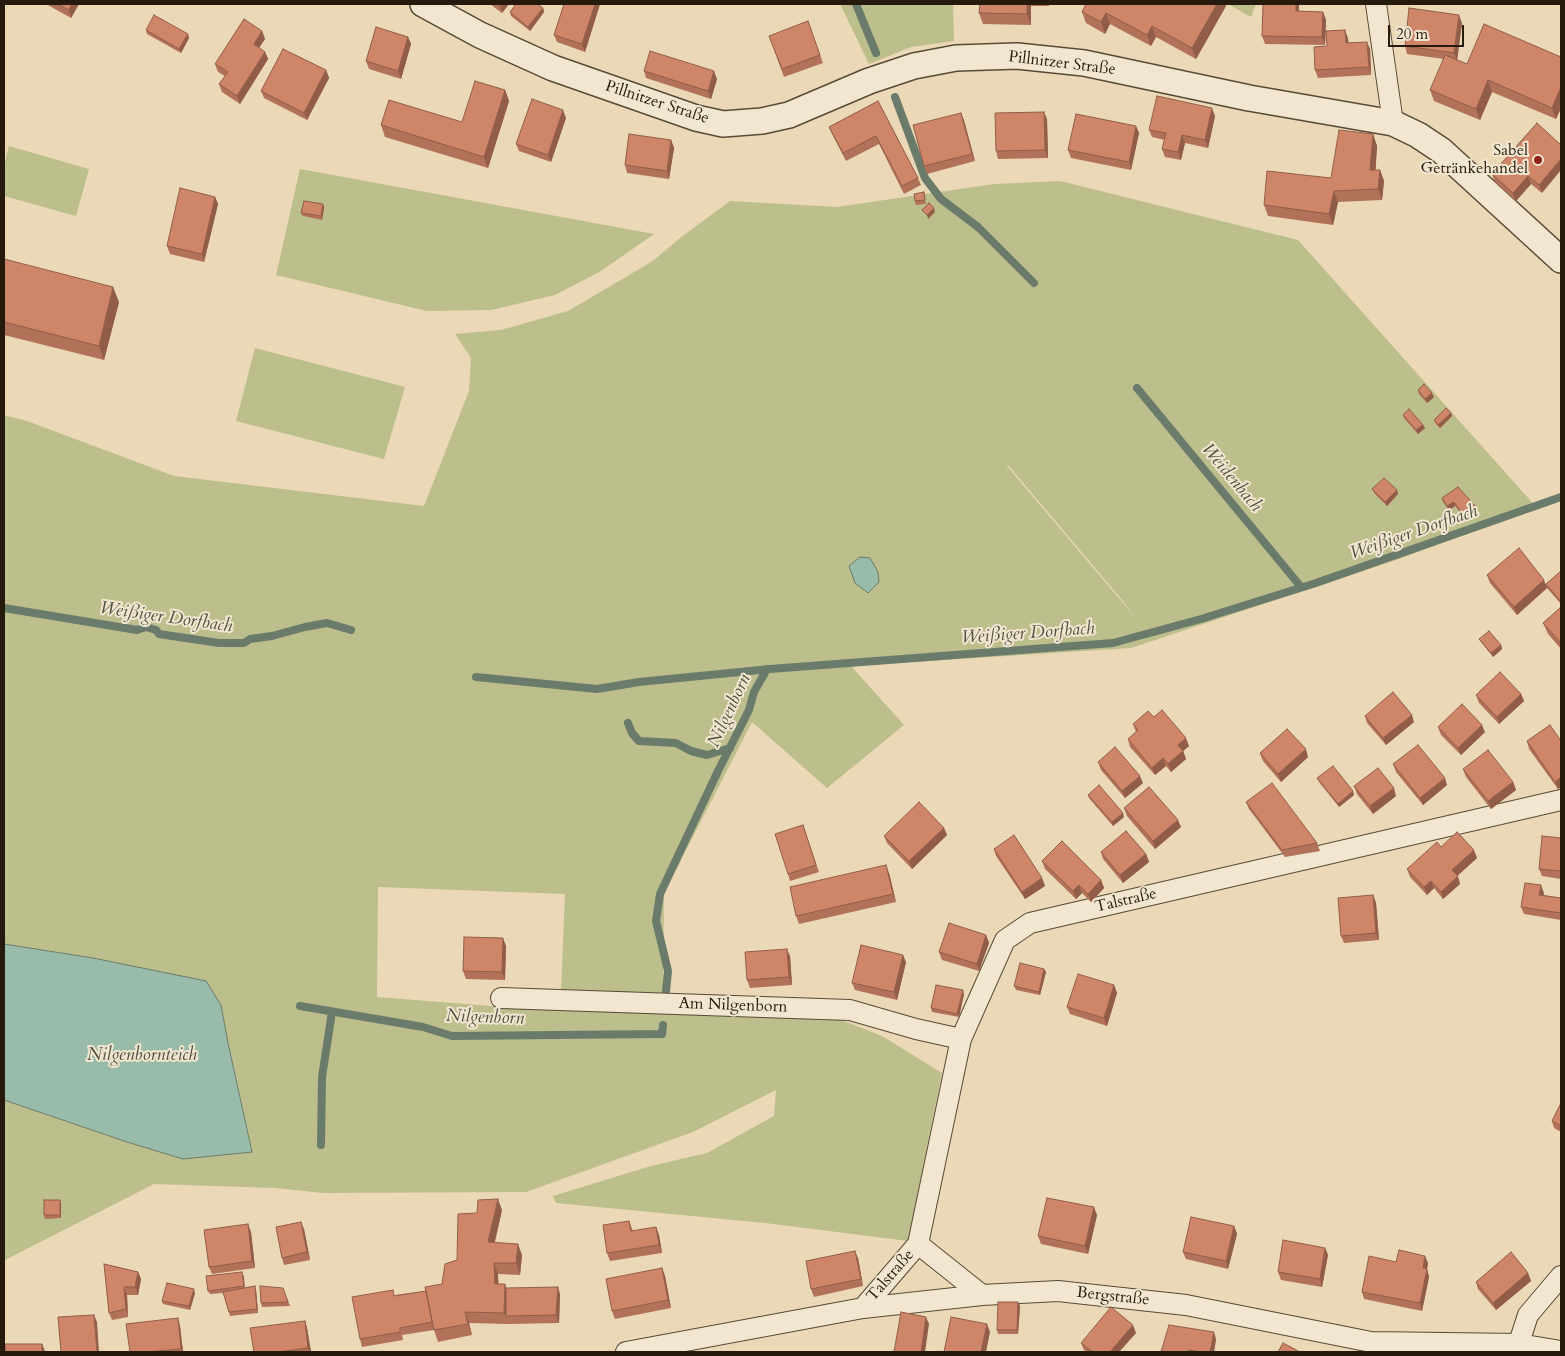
<!DOCTYPE html>
<meta charset="utf-8">
<style>
body{margin:0}
#map{position:relative;width:1565px;height:1356px;overflow:hidden;background:#ebd8b6;font-family:Cardo,serif}
canvas{display:block}
.frame{position:absolute;inset:0;border:5px solid #261a0d;pointer-events:none}
.scale{position:absolute;left:1388px;top:25px;width:76px;height:22px;box-sizing:border-box;border:2px solid #261a0d;border-top:0;padding-left:6px;font-size:15px;line-height:18px;white-space:nowrap;color:#261a0d;-webkit-text-stroke:4px #f2e6d0;paint-order:stroke}
</style>
<div id="map">
<canvas width="1565" height="1356"></canvas>
<div class="frame"></div>
<div class="scale">20 m</div>
</div>
<script>
const context = document.querySelector('canvas').getContext('2d');
context.lineJoin = 'round';
function fillPath(path, color) { context.fillStyle = color; context.fill(path, 'evenodd'); }
const toPath = rows => new Path2D(rows.map(r => 'M' + r).join(''));
function trace(path, color, width, dash) { context.strokeStyle = color; context.lineWidth = width; context.lineCap = dash ? 'butt' : 'round'; context.setLineDash(dash || []); context.stroke(path); }
function write(font, color, halo, rows, align = 'center') {
  context.font = font + ' Cardo,serif'; context.lineWidth = 4; context.setLineDash([]); context.textBaseline = 'middle'; context.strokeStyle = halo; context.fillStyle = color; for (const [text, x, y, turn = 0] of rows) {
    context.save(); context.translate(x, y); context.rotate((+turn || 0) * Math.PI / 180); context.textAlign = isNaN(turn) ? turn : align; if (halo) context.strokeText(text, 0, 0); context.fillText(text, 0, 0); context.restore();
  }
}
fillPath(toPath([
 [840,4,953,4,954,41,911,47,869,64],
 [1228,4,1256,4,1251,17],
 [9,146,89,169,76,216,4,196,4,166],
 [300,169,654,234,601,271,555,295,491,310,427,311,276,275],
 [1060,181,1298,240,1537,508,1399,559,1131,648,851,666,904,725,827,788,752,722,664,893,663,993,561,992,565,894,378,887,377,997,504,1007,839,1019,882,1036,942,1073,908,1241,765,1223,556,1203,553,1196,651,1166,707,1153,774,1116,776,1090,693,1132,526,1192,323,1193,275,1188,154,1184,5,1260,4,1100,127,1142,183,1159,252,1151,228,1043,221,1005,93,958,4,944,4,415,27,421,174,476,424,506,469,391,471,358,455,334,501,330,568,311,653,261,680,238,730,201,837,207,994,184],
 [1008,465,1122,600,1134,616,1007,466],
 [255,348,405,387,384,459,236,421]
]), '#bcbe8b');
const water = toPath([
 [860,557,870,558,878,572,879,582,868,593,855,583,849,566,860,557],
 [4,944,93,958,206,981,221,1005,228,1043,252,1152,183,1159,127,1142,4,1100,4,944]
]);
fillPath(water, '#99bba9');
trace(water, '#6b7b6b', 1);
trace(toPath([
 [856,4,876,53],
 [895,97,925,178,941,199,978,227,1034,283],
 [1137,388,1301,587],
 [4,608,137,630,146,627,156,630,159,634,219,643,244,643,250,639,272,636,305,627,327,623,351,630],
 [476,677,597,689,639,682,770,669,1113,643,1201,619,1316,583,1561,497],
 [628,723,632,733,639,741,676,743,691,751,707,755,730,748],
 [666,991,668,971,656,921,660,894,718,771,749,710,754,692,767,669],
 [300,1006,423,1027,452,1036,662,1034,663,1025],
 [321,1145,322,1077,332,1012]
]), '#6b7b6b', 8);
const minor = toPath([
 [1376,4,1393,123],
 [501,998,850,1010,916,1029,961,1039],
 [918,1244,982,1295],
 [863,1308,918,1244,961,1039,1005,940,1030,923,1561,800],
 [626,1352,863,1308,982,1295,1058,1291,1186,1305,1371,1342,1519,1344,1561,1351],
 [1516,1352,1528,1315,1561,1276]
]);
const tertiary = toPath([
 [423,4,480,35,553,68,696,118,723,124,762,121,789,115,869,81,914,66,956,58,1017,56,1084,63,1249,98,1393,123,1418,135,1442,151,1561,260]
]);
trace(minor, '#574a37', 22);
trace(tertiary, '#574a37', 28);
trace(minor, '#f2e6d0', 20);
trace(tertiary, '#f2e6d0', 25);
fillPath(toPath([
 [46,4,79,4,71,18],
 [490,4,509,4,502,13],
 [564,4,600,4,585,52,557,42,554,35],
 [980,4,1049,4,1049,6,1031,6,1031,25,983,24,979,13],
 [1086,4,1225,4,1226,6,1196,59,1156,37,1151,46,1110,24,1105,34,1086,23,1082,12],
 [543,8,544,12,530,31,511,16,510,12],
 [1299,11,1323,12,1326,20,1325,45,1265,44,1262,36],
 [808,21,823,63,784,77,769,36],
 [1462,23,1457,60,1467,64,1561,57,1561,108,1556,119,1492,92,1480,120,1434,101,1430,90,1444,59,1407,54,1405,46],
 [146,30,189,38,181,53,147,34],
 [262,31,265,39,259,48,265,52,268,59,240,104,222,92,219,84,225,76,218,72,215,64],
 [408,37,411,44,401,79,369,69,366,61],
 [1348,38,1348,43,1370,49,1371,75,1318,78,1315,70,1327,46],
 [326,70,329,78,307,120,264,98,261,91],
 [644,71,717,79,711,99,646,78],
 [505,90,509,101,488,168,385,137,381,125,462,122],
 [878,101,918,178,921,185,904,194,879,144,846,161,832,134,829,127],
 [961,113,975,161,927,174,924,166],
 [1215,116,1208,148,1185,143,1181,160,1165,157,1162,149,1165,140,1152,137,1149,130],
 [566,118,551,162,519,151,516,144],
 [1047,119,1048,158,998,159,996,151],
 [1537,123,1542,193,1531,184,1516,201,1495,182,1492,174],
 [1136,126,1139,133,1131,170,1071,158,1068,150],
 [1373,134,1377,146,1375,170,1380,170,1384,181,1382,200,1338,202,1333,225,1268,216,1264,205,1331,178],
 [671,140,674,148,669,179,627,173,625,165],
 [924,192,926,204,916,205,915,201],
 [215,197,218,204,204,262,170,254,167,246],
 [323,204,324,208,322,220,303,216,301,213],
 [4,259,119,302,104,360,4,335],
 [1418,390,1434,397,1427,403,1419,394],
 [1451,413,1452,416,1440,428,1436,424,1434,420],
 [1403,415,1423,425,1425,428,1418,434,1404,418],
 [1372,489,1397,490,1398,494,1387,506,1374,493],
 [1442,498,1477,508,1478,512,1467,520,1455,506,1449,510,1443,502],
 [1561,571,1561,604,1547,588,1517,615,1490,583,1487,575,1546,584],
 [1561,607,1561,649,1548,634,1543,623],
 [1479,639,1501,645,1502,649,1493,657,1481,642],
 [1521,694,1524,701,1499,724,1479,703,1476,695],
 [1365,716,1414,722,1386,745,1367,723],
 [1154,717,1189,746,1183,751,1186,759,1171,772,1166,766,1155,775,1130,747,1128,739,1136,732,1133,724],
 [1438,727,1485,732,1461,755,1441,735],
 [1527,741,1561,741,1561,787,1558,789,1529,749],
 [1260,753,1308,757,1281,782,1263,761],
 [1098,762,1143,783,1125,798,1101,770],
 [1393,764,1447,785,1423,805,1396,772],
 [1463,769,1513,782,1516,790,1491,809,1466,777],
 [1317,778,1354,795,1339,807,1319,782],
 [1354,786,1396,796,1373,814,1357,794],
 [1088,795,1124,817,1113,826,1089,798],
 [1246,802,1317,843,1320,851,1285,857,1249,809],
 [1124,808,1181,827,1155,849,1127,816],
 [803,825,819,872,790,881,788,874],
 [944,828,947,835,912,869,887,843,884,836],
 [1561,838,1561,879,1542,876,1539,869],
 [1441,847,1477,858,1457,876,1460,884,1443,899,1434,888,1427,895,1410,877,1407,869],
 [994,849,1042,878,1045,886,1025,899,996,856],
 [1101,852,1146,854,1149,862,1123,883,1103,859],
 [1042,861,1101,880,1104,888,1091,902,1082,893,1076,899,1045,869],
 [889,873,896,902,799,924,796,916],
 [1544,893,1543,895,1561,898,1561,920,1524,914,1521,907],
 [1373,895,1376,903,1379,940,1344,943,1341,936],
 [986,935,989,943,979,971,942,960,939,952],
 [506,946,505,980,466,979,463,971],
 [790,956,792,985,750,988,747,980],
 [906,962,897,1000,855,990,852,983],
 [1044,969,1046,972,1040,995,1016,990,1014,986],
 [1114,985,1117,993,1107,1026,1070,1014,1067,1007],
 [964,994,959,1017,932,1012,931,1008],
 [1561,1103,1561,1132,1554,1128,1552,1121],
 [61,1204,61,1218,45,1219,44,1215],
 [502,1210,495,1242,522,1255,520,1275,498,1274,498,1284,505,1284,506,1288,560,1294,559,1323,508,1324,469,1323,472,1335,438,1342,434,1330,402,1335,403,1340,362,1347,360,1339,395,1295,426,1291,442,1284,457,1260,477,1213],
 [1097,1215,1088,1254,1041,1244,1038,1236],
 [629,1221,633,1231,656,1227,659,1235,662,1253,610,1261,607,1253],
 [1234,1226,1237,1234,1228,1269,1186,1259,1183,1252],
 [304,1229,310,1260,284,1265,282,1258],
 [251,1232,255,1268,212,1274,209,1267],
 [1325,1248,1328,1255,1322,1287,1281,1280,1278,1272],
 [858,1258,863,1286,814,1297,811,1289],
 [1396,1262,1428,1263,1427,1269,1429,1277,1422,1311,1364,1299,1362,1292],
 [104,1264,138,1272,141,1279,138,1295,127,1295,128,1317,112,1320,109,1313],
 [662,1268,665,1276,671,1308,615,1319,612,1311],
 [1528,1273,1531,1281,1496,1310,1478,1289,1476,1282],
 [244,1275,245,1288,256,1290,258,1313,230,1316,223,1293,210,1294,208,1291],
 [283,1288,290,1306,262,1307,261,1303],
 [195,1293,190,1310,163,1304,162,1301],
 [1018,1302,1020,1306,1018,1334,998,1334,997,1330],
 [178,1318,180,1326,183,1352,130,1352],
 [305,1321,307,1328,311,1352,254,1352],
 [1136,1333,1119,1352,1087,1352,1084,1350,1081,1343],
 [1216,1339,1214,1352,1161,1352]
]), '#b27259');
fillPath(toPath([
 [72,4,79,4,71,18,69,10],
 [501,4,509,4,502,13,500,5],
 [595,4,600,4,585,52,582,44],
 [1027,4,1031,4,1031,25,1027,14],
 [1217,4,1225,4,1226,6,1196,59,1192,48],
 [1296,4,1299,4,1299,19,1296,11],
 [543,8,544,12,530,31,528,27],
 [1323,12,1326,20,1325,45,1322,37],
 [1106,13,1110,24,1105,34,1101,22],
 [1459,15,1462,23,1457,61,1454,53],
 [1152,26,1156,37,1151,46,1147,35],
 [1345,30,1348,38,1349,50,1346,43],
 [262,31,265,39,256,52,254,44],
 [188,34,189,38,181,53,179,49],
 [408,37,411,44,401,79,398,71],
 [1367,42,1370,49,1371,75,1369,67],
 [265,52,268,59,240,104,237,96],
 [326,70,329,78,307,120,304,113],
 [714,71,717,79,711,99,708,91],
 [1488,80,1492,92,1480,120,1476,109],
 [1561,87,1561,108,1556,119,1552,108],
 [505,90,509,101,488,168,484,157],
 [1212,108,1215,116,1208,148,1205,140],
 [563,110,566,118,551,162,548,155],
 [1044,112,1047,119,1048,158,1045,150],
 [961,113,964,120,975,161,972,154],
 [1136,126,1139,133,1131,170,1129,162],
 [1373,134,1377,146,1375,181,1370,170],
 [1182,135,1185,143,1181,160,1178,152],
 [671,140,674,148,669,179,667,171],
 [1561,159,1561,170,1542,193,1539,185],
 [1380,170,1384,181,1382,200,1378,189],
 [1528,176,1531,184,1516,201,1513,193],
 [1334,191,1338,202,1333,225,1329,214],
 [215,197,218,204,204,262,202,254],
 [323,204,324,208,322,220,321,216],
 [934,208,935,212,928,219,927,215],
 [113,287,119,302,104,360,99,346],
 [1432,393,1434,397,1427,403,1425,399],
 [1451,413,1452,416,1440,428,1438,425],
 [1423,425,1425,428,1418,434,1416,430],
 [1397,490,1398,494,1387,506,1385,502],
 [1454,502,1455,506,1449,510,1447,506],
 [1477,508,1478,512,1467,520,1465,517],
 [1544,580,1547,588,1517,615,1514,607],
 [1501,645,1502,649,1493,657,1491,653],
 [1521,694,1524,701,1499,724,1497,717],
 [1412,715,1414,722,1386,745,1383,738],
 [1482,725,1485,732,1461,755,1458,748],
 [1186,738,1189,746,1181,753,1178,745],
 [1306,749,1308,757,1281,782,1278,774],
 [1183,751,1186,759,1171,772,1168,764],
 [1163,758,1166,766,1155,775,1152,768],
 [1140,776,1143,783,1125,798,1122,791],
 [1561,777,1561,787,1558,789,1555,782],
 [1445,778,1447,785,1423,805,1420,798],
 [1513,782,1516,790,1491,809,1488,801],
 [1394,788,1396,796,1373,814,1370,806],
 [1353,791,1354,795,1339,807,1338,804],
 [1123,813,1124,817,1113,826,1112,822],
 [1178,820,1181,827,1155,849,1153,841],
 [944,828,947,835,912,869,909,861],
 [1474,850,1477,858,1455,878,1452,870],
 [1146,854,1149,862,1123,883,1120,875],
 [886,865,889,873,896,902,893,894],
 [1458,876,1460,884,1443,899,1441,892],
 [1042,878,1045,886,1025,899,1022,892],
 [1101,880,1104,888,1091,902,1088,894],
 [1431,881,1434,888,1427,895,1424,887],
 [1079,885,1082,893,1076,899,1073,891],
 [1541,885,1544,893,1542,902,1539,895],
 [1373,895,1376,903,1379,940,1376,933],
 [986,935,989,943,979,971,977,964],
 [503,938,506,946,505,980,502,972],
 [787,949,790,956,792,985,789,977],
 [903,955,906,962,897,1000,894,992],
 [1044,969,1046,972,1040,995,1039,992],
 [1114,985,1117,993,1107,1026,1104,1018],
 [963,990,964,994,959,1017,957,1014],
 [498,1199,502,1210,492,1253,488,1242],
 [60,1200,61,1204,61,1218,60,1215],
 [1094,1207,1097,1215,1088,1254,1085,1246],
 [301,1222,304,1229,310,1260,307,1252],
 [248,1224,251,1232,255,1268,252,1261],
 [1234,1226,1237,1234,1228,1269,1226,1261],
 [656,1227,659,1235,662,1253,659,1245],
 [518,1244,522,1255,520,1275,516,1263],
 [1325,1248,1328,1255,1322,1287,1320,1279],
 [855,1251,858,1258,863,1286,861,1279],
 [1425,1256,1428,1263,1427,1269,1429,1277,1422,1311,1420,1303,1423,1268],
 [494,1263,498,1274,499,1295,495,1284],
 [662,1268,665,1276,671,1308,668,1300],
 [138,1272,141,1279,138,1295,135,1287],
 [1528,1273,1531,1281,1496,1310,1493,1303],
 [505,1284,509,1295,506,1316,504,1313],
 [255,1286,256,1290,258,1313,257,1309],
 [124,1287,127,1295,128,1317,126,1309],
 [558,1287,560,1294,559,1323,556,1315],
 [194,1289,195,1293,190,1310,189,1306],
 [1018,1302,1020,1306,1018,1334,1017,1330],
 [465,1312,469,1323,472,1335,468,1324],
 [94,1315,97,1322,99,1352,97,1352],
 [926,1317,929,1324,925,1352,921,1352],
 [178,1318,180,1326,183,1352,182,1352,181,1349],
 [305,1321,307,1328,311,1352,310,1352,308,1348],
 [987,1324,990,1332,986,1352,981,1352],
 [1133,1325,1136,1333,1119,1352,1110,1352],
 [1214,1332,1216,1339,1214,1352,1210,1352],
 [42,1344,45,1351,45,1352,42,1352]
]), '#915d49');
const building = toPath([
 [57,4,72,4,69,10,57,4],
 [516,4,537,4,543,8,528,27,510,12,516,4],
 [564,4,595,4,582,44,554,35,564,4],
 [980,4,1027,4,1027,14,979,13,980,4],
 [1086,4,1217,4,1192,48,1152,26,1147,35,1106,13,1101,22,1082,12,1086,4],
 [1263,4,1296,4,1296,11,1323,12,1322,37,1262,36,1263,4],
 [1409,8,1459,15,1454,53,1405,46,1409,8],
 [154,15,188,34,179,49,146,30,154,15],
 [244,19,262,31,254,44,265,52,237,96,219,84,228,72,215,64,244,19],
 [808,21,820,55,782,69,769,36,808,21],
 [1484,24,1561,57,1561,87,1552,108,1488,80,1476,109,1430,90,1445,55,1467,64,1484,24],
 [376,27,408,37,398,71,366,61,376,27],
 [1345,30,1346,43,1367,42,1369,67,1315,70,1314,47,1327,46,1326,31,1345,30],
 [283,49,326,70,304,113,261,91,283,49],
 [650,51,714,71,708,91,644,71,650,51],
 [475,81,505,90,484,157,381,125,389,100,462,122,475,81],
 [1157,96,1212,108,1205,140,1182,135,1178,152,1162,149,1166,133,1149,130,1157,96],
 [532,99,563,110,548,155,516,144,532,99],
 [878,101,918,178,902,186,876,136,843,153,829,127,878,101],
 [1044,112,1045,150,996,151,995,113,1044,112],
 [961,113,972,154,924,166,913,125,961,113],
 [1076,114,1136,126,1129,162,1068,150,1076,114],
 [1537,123,1561,145,1561,159,1539,185,1528,176,1513,193,1492,174,1537,123],
 [1339,130,1373,134,1370,170,1380,170,1378,189,1334,191,1329,214,1264,205,1267,171,1331,178,1339,130],
 [629,134,671,140,667,171,625,165,629,134],
 [180,188,215,197,202,254,167,246,180,188],
 [924,192,925,200,915,201,914,194,924,192],
 [304,201,323,204,321,216,301,213,304,201],
 [929,203,934,208,927,215,922,210,929,203],
 [4,259,113,287,99,346,4,322,4,259],
 [1424,384,1432,393,1425,399,1418,390,1424,384],
 [1446,408,1451,413,1438,425,1434,420,1446,408],
 [1409,409,1423,425,1416,430,1403,415,1409,409],
 [1384,478,1397,490,1385,502,1372,489,1384,478],
 [1458,487,1477,508,1465,517,1454,502,1447,506,1442,498,1458,487],
 [1519,548,1544,580,1514,607,1487,575,1519,548],
 [1561,571,1561,602,1546,584,1561,571],
 [1561,607,1561,643,1543,623,1561,607],
 [1489,631,1501,645,1491,653,1479,639,1489,631],
 [1500,672,1521,694,1497,717,1476,695,1500,672],
 [1393,692,1412,715,1383,738,1365,716,1393,692],
 [1462,704,1482,725,1458,748,1438,727,1462,704],
 [1162,710,1186,738,1178,745,1183,751,1168,764,1163,758,1152,768,1128,739,1138,730,1133,724,1148,711,1154,717,1162,710],
 [1550,725,1561,741,1561,777,1555,782,1527,741,1550,725],
 [1287,729,1306,749,1278,774,1260,753,1287,729],
 [1418,745,1445,778,1420,798,1393,764,1418,745],
 [1115,747,1140,776,1122,791,1098,762,1115,747],
 [1488,750,1513,782,1488,801,1463,769,1488,750],
 [1333,766,1353,791,1338,804,1317,778,1333,766],
 [1378,768,1394,788,1370,806,1354,786,1378,768],
 [1272,783,1317,843,1282,850,1246,802,1272,783],
 [1099,785,1123,813,1112,822,1088,795,1099,785],
 [1149,787,1178,820,1153,841,1124,808,1149,787],
 [919,802,944,828,909,861,884,836,919,802],
 [803,825,816,865,788,874,775,834,803,825],
 [1126,831,1146,854,1120,875,1101,852,1126,831],
 [1457,832,1474,850,1452,870,1458,876,1441,892,1431,881,1424,887,1407,869,1437,842,1441,847,1457,832],
 [1014,835,1042,878,1022,892,994,849,1014,835],
 [1542,836,1561,838,1561,871,1539,869,1542,836],
 [1062,841,1101,880,1088,894,1079,885,1073,891,1042,861,1062,841],
 [886,865,893,894,796,916,790,887,886,865],
 [1525,883,1541,885,1539,895,1561,898,1561,913,1521,907,1525,883],
 [1373,895,1376,933,1341,936,1338,898,1373,895],
 [949,923,986,935,977,964,939,952,949,923],
 [464,937,503,938,502,972,463,971,464,937],
 [861,945,903,955,894,992,852,983,861,945],
 [787,949,789,977,747,980,745,952,787,949],
 [1020,963,1044,969,1039,992,1014,986,1020,963],
 [1078,974,1114,985,1104,1018,1067,1007,1078,974],
 [936,985,963,990,957,1014,931,1008,936,985],
 [1561,1103,1561,1126,1552,1121,1561,1103],
 [1047,1198,1094,1207,1085,1246,1038,1236,1047,1198],
 [498,1199,488,1242,518,1244,516,1263,494,1263,495,1284,505,1284,504,1313,465,1312,468,1324,434,1330,425,1287,442,1284,445,1264,457,1260,458,1214,477,1213,478,1200,498,1199],
 [44,1200,60,1200,60,1215,44,1215,44,1200],
 [1191,1217,1234,1226,1226,1261,1183,1252,1191,1217],
 [629,1221,631,1231,656,1227,659,1245,607,1253,603,1225,629,1221],
 [301,1222,307,1252,282,1258,276,1227,301,1222],
 [248,1224,252,1261,209,1267,204,1230,248,1224],
 [1283,1240,1325,1248,1320,1279,1278,1272,1283,1240],
 [1399,1250,1425,1256,1423,1268,1427,1269,1420,1303,1362,1292,1369,1256,1396,1262,1399,1250],
 [855,1251,861,1279,811,1289,806,1261,855,1251],
 [1511,1252,1528,1273,1493,1303,1476,1282,1511,1252],
 [104,1264,138,1272,135,1287,124,1287,126,1309,109,1313,104,1264],
 [662,1268,668,1300,612,1311,606,1279,662,1268],
 [242,1272,244,1286,208,1291,206,1276,242,1272],
 [167,1283,194,1289,189,1306,162,1301,167,1283],
 [255,1286,257,1309,229,1312,223,1292,255,1286],
 [260,1286,283,1288,288,1302,261,1303,260,1286],
 [558,1287,556,1315,506,1316,506,1288,558,1287],
 [393,1290,394,1296,426,1291,432,1322,400,1328,400,1332,360,1339,352,1297,393,1290],
 [998,1302,1018,1302,1017,1330,997,1330,998,1302],
 [1111,1307,1133,1325,1110,1352,1093,1352,1081,1343,1111,1307],
 [901,1312,926,1317,921,1352,894,1352,901,1312],
 [94,1315,97,1352,61,1352,58,1317,94,1315],
 [951,1317,987,1324,981,1352,944,1352,951,1317],
 [178,1318,181,1349,145,1352,130,1352,126,1324,178,1318],
 [305,1321,308,1348,278,1352,254,1352,250,1328,305,1321],
 [1169,1325,1214,1332,1210,1352,1202,1352,1189,1350,1189,1352,1161,1352,1169,1325],
 [1283,1343,1300,1352,1278,1352,1283,1343],
 [5,1344,42,1344,42,1352,6,1352,5,1344]
]);
fillPath(building, '#cf8568');
trace(building, '#915d49', 1);
for (const [x, y, r, color] of [
 [1538,160,5,"#8f2418"]
]) { const dot = new Path2D(); dot.arc(x, y, r, 0, 2 * Math.PI); context.fillStyle = color; context.fill(dot); trace(dot, '#f2e6d0', 2); }
write('16px', '#261a0d', '#f2e6d0', [
 ["Pillnitzer Straße",1062,64,7],
 ["Pillnitzer Straße",657,103,18],
 ["Talstraße",1126,901,-13],
 ["Am Nilgenborn",733,1006,2],
 ["Talstraße",891,1276,-49],
 ["Bergstraße",1113,1297,6]
]);
write('16px', '#261a0d', '#f2e6d0', [
 ["Sabel",1528,151],
 ["Getränkehandel",1528,169]
], 'right');
write('italic 18px', '#4e5244', '#f2e6d0', [
 ["Weidenbach",1231,478,50],
 ["Weißiger Dorfbach",1414,533,-19],
 ["Weißiger Dorfbach",166,618,8],
 ["Weißiger Dorfbach",1028,634,-4],
 ["Nilgenborn",730,711,-65],
 ["Nilgenborn",485,1018,2],
 ["Nilgenbornteich",142,1056]
]);
</script>
